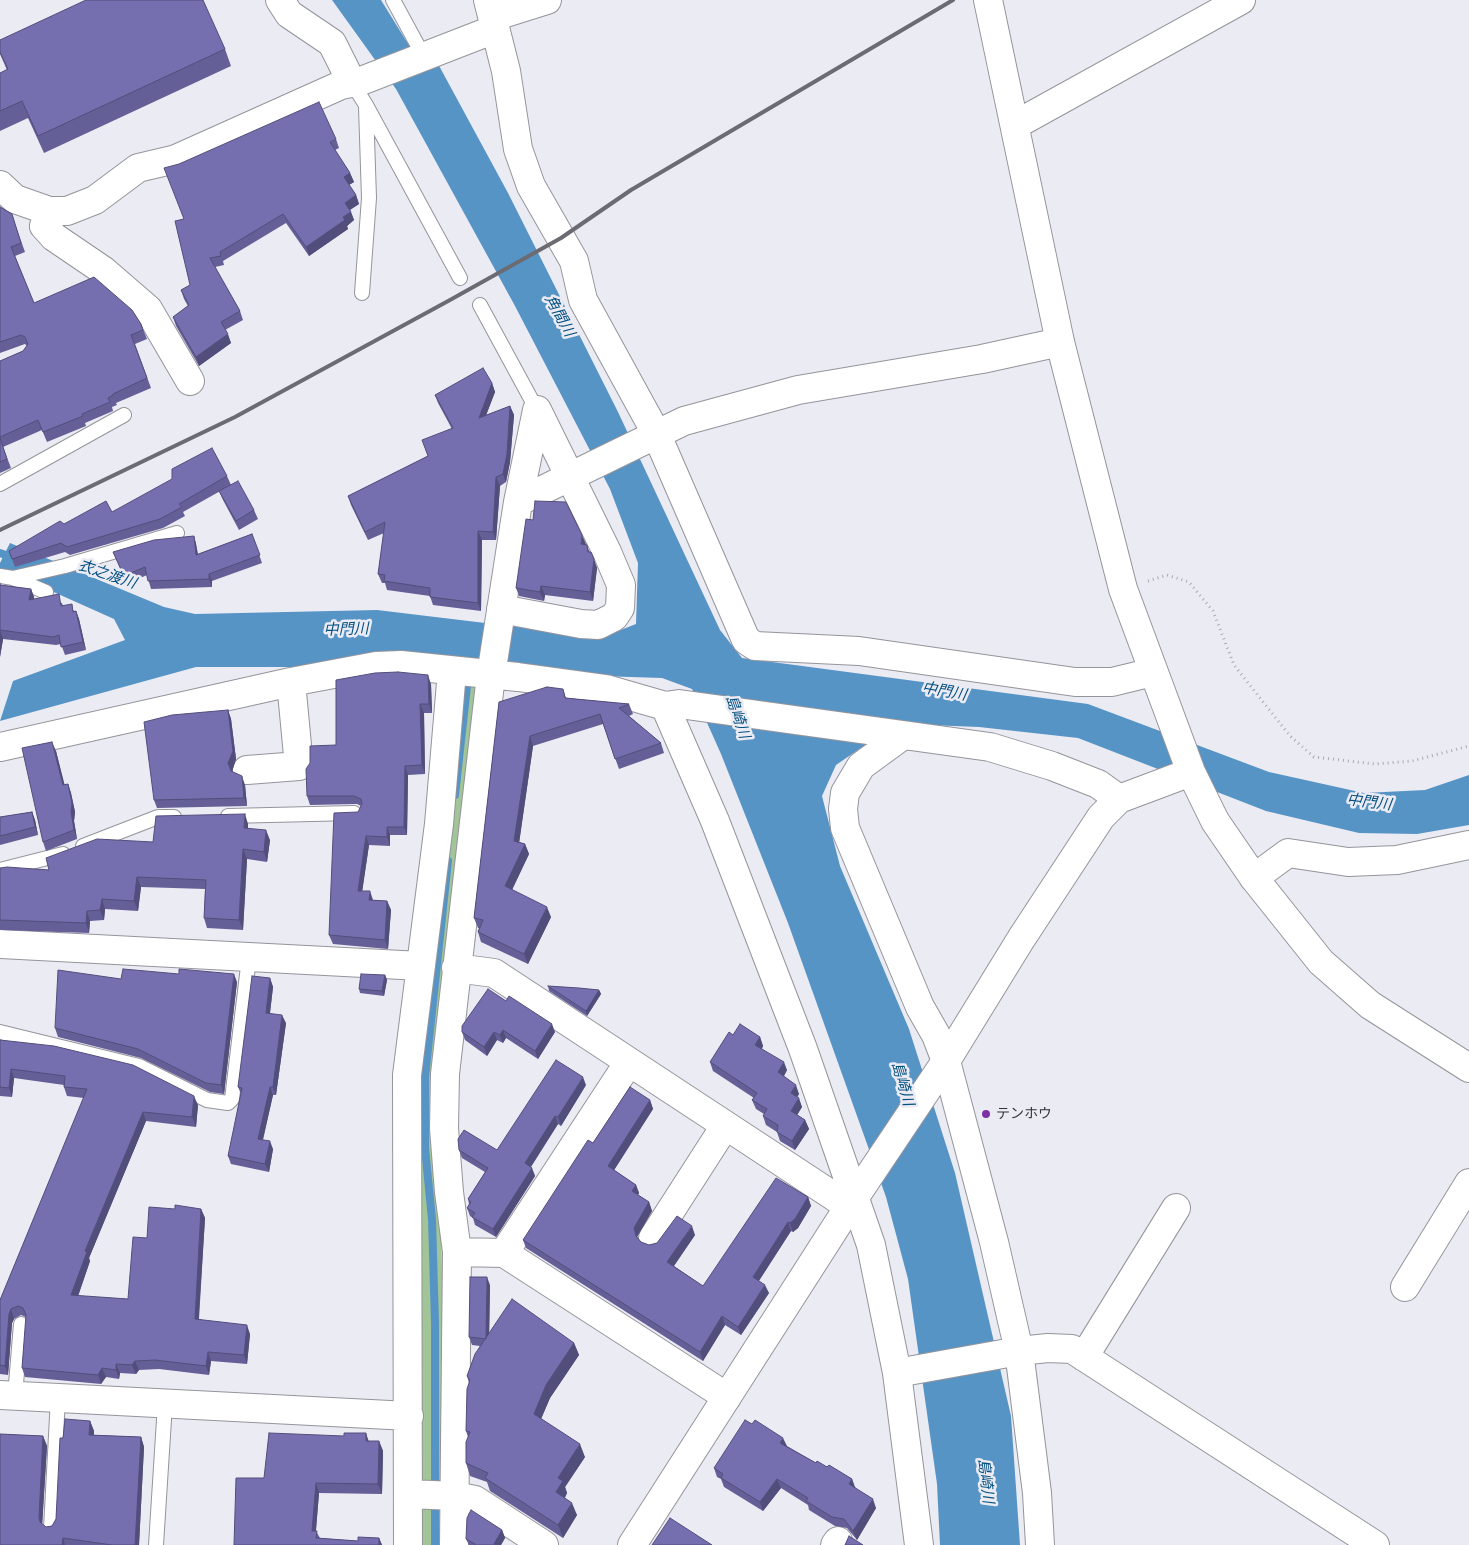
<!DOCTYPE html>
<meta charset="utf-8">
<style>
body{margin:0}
canvas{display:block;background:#ebebf4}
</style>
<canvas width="1469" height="1545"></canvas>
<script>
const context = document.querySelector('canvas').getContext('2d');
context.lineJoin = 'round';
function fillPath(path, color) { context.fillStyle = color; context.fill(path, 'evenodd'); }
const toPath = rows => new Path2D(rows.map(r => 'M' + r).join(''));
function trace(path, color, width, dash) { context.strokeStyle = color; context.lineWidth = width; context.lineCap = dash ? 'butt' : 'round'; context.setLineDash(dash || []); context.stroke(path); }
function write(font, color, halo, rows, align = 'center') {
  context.font = font + ' "DejaVu Sans","Noto Sans JP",sans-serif'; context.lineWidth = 5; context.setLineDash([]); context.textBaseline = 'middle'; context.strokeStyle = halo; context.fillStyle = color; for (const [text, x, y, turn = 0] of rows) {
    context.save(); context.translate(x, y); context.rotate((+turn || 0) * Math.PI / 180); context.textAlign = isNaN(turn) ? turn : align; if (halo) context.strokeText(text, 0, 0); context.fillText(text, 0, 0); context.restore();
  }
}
fillPath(toPath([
 [478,684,441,1221,446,1466,443,1545,419,1545,416,1102,461,685]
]), '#a1c596');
fillPath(toPath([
 [332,0,381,0,418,60,437,62,508,193,618,412,720,630,742,658,1088,704,1269,772,1364,793,1425,790,1469,775,1469,825,1417,834,1359,833,1266,811,1078,738,979,727,929,725,868,743,836,765,822,796,840,866,909,1029,955,1173,1011,1416,1020,1545,940,1545,937,1484,908,1279,886,1197,788,923,721,754,692,689,662,678,316,667,196,667,0,721,13,681,125,640,114,619,0,568,0,563,10,543,164,607,195,614,377,610,585,635,613,633,636,624,638,563,610,489,515,306,396,89]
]), '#5794c6');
trace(toPath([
 [0,553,14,558],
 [455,795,468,677],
 [435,1545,435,1324,432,1219,425,1148,425,1077,448,861]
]), '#5794c6', 8);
const service = toPath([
 [393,0,424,57],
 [352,83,366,105,460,278],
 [362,293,369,198,366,107],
 [480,305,537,410],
 [0,484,124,415],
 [0,576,13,578,65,566,177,533],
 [13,578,46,592],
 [228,816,354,813],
 [83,846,158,817,174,817],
 [0,870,63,854],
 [0,1032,139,1066,207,1100,228,1103,232,1099,249,958],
 [15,1396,21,1324],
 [51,1528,58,1398],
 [156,1545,165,1404]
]);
const minor = toPath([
 [280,0,289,14,332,43,352,83],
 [488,0,506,71,518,149,531,186,574,261,583,300,656,433,746,640,755,646,859,651,1075,682,1112,682,1153,672],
 [493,17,547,0],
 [0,185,15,199,49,211,67,211,95,200,138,168,176,159,341,85,361,81,495,29],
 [49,211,44,226,54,237,104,271,148,309,190,381],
 [518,502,684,421,798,390,982,359,1060,342],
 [501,609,581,624,598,625,614,617,620,608,621,585,607,552,537,410],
 [665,706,715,821,803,1049,871,1245,897,1373,919,1545],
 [902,736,861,766,845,793,843,809,845,828,920,1007,936,1035,946,1061,994,1242,1019,1351,1037,1493,1040,1545],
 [0,747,291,682,376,666,401,665,518,677,606,689,665,706,679,704,990,747,1052,766,1098,784,1119,799],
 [247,770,299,766,291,682],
 [1254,878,1288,853,1348,862,1397,860,1469,845],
 [0,944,421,966],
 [456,968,494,973,850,1207],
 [653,1238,725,1126],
 [457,1252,504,1253,629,1062],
 [504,1253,727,1397],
 [1405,1287,1469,1183],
 [1084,1357,1176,1208],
 [897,1373,1019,1351,1048,1348,1072,1349,1375,1545],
 [0,1395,409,1416],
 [409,1494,455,1496,475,1500,544,1545],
 [408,1545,407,1075,439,824,452,671],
 [454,1545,457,1252,449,1192,444,1128,445,1074,491,675,518,502,537,410],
 [835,1545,838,1541]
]);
const tertiary = toPath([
 [988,0,1060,342,1123,589,1191,772,1215,821,1254,878,1321,962,1370,1005,1469,1068],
 [1015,125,1241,0],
 [632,1545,855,1197,946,1061,1021,939,1101,817,1119,799,1191,772]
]);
trace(service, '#94949b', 16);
trace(minor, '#94949b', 30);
trace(tertiary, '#94949b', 30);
trace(toPath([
 [1148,581,1167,575,1189,582,1213,611,1234,665,1290,736,1314,757,1375,764,1412,761,1469,746]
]), '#aaaab1', 3, [1, 4]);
trace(service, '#fff', 14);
trace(minor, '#fff', 28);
trace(tertiary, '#fff', 28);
trace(toPath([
 [0,530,235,417,450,300,561,238,631,190,953,0]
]), '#6b6b71', 4);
fillPath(toPath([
 [0,40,225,49,231,66,44,153,28,118,0,131,0,73,7,70,0,54],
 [336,139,339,148,335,150,350,173,354,182,349,185,356,195,359,204,350,210,354,220,347,226,348,229,309,256,286,223,223,261,224,265,215,267,240,311,243,320,225,330,231,343,199,366,176,326,173,317,188,306,184,299,181,290,190,285,184,219],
 [0,207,12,214,15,224,25,252,15,256,34,303,141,324,147,339,135,344,151,388,116,403,117,405,112,407,113,411,85,423,86,426,47,442,42,430,3,447,11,468,0,473,0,361,23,351,27,346,25,344,0,353],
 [492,383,495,392,486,415,510,406,514,415,510,462,506,482,500,486,496,540,482,540,481,611,433,605,430,596,387,590,385,583,382,583,378,574,384,533,368,540,351,505,348,496,428,456,452,429,438,403,435,395],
 [227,476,231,485,183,512,185,516,163,528,70,555,65,552,15,567,9,551,64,524,112,512],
 [219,491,254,510,258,519,239,530,223,500],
 [252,534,262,563,212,581,212,587,151,589,147,575,127,584,113,552,194,536,196,544,198,554],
 [586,544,597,568,593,601,545,595,544,601,519,596,516,588],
 [0,582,1,585,31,589,34,597,34,600,62,603,63,606,75,611,76,611,79,619,86,650,65,655,61,644,56,645,3,639,0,657],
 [431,684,432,713,424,713,425,774,408,775,407,835,390,835,390,846,369,845,362,891,373,900,387,901,391,910,388,949,333,944,329,935,358,812,361,806,357,804,310,805,307,796],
 [563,689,566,698,629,704,633,714,629,716,661,743,664,753,619,769,603,724,533,746,519,842,525,844,529,854,512,890,551,917,528,964,481,942,478,932,479,928,478,928,474,918,499,702],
 [228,710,231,719,236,759,232,771,245,785,247,806,157,808,154,800],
 [56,751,64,785,68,784,71,793,75,812,74,821,77,839,46,851,43,842],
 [32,812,35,820,38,835,0,845,0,817],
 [248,824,248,828,270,840,267,862,247,859,243,930,207,928,204,918,205,889,141,887,138,911,105,909,104,920,90,921,89,933,0,930,0,868,49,870,153,842],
 [179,974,237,982,224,1094,210,1092,141,1058,58,1037,55,1028,121,979],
 [385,975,387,980,384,996,360,993,359,989],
 [270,978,273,987,270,1013,286,1023,276,1095,273,1095,263,1140,273,1149,269,1172,231,1164,228,1156,241,1094,238,1087],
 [548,986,599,990,601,994,587,1016,549,991],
 [462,1026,555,1032,538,1059,506,1038,503,1043,497,1040,487,1056,465,1040,462,1032],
 [733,1035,760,1037,763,1046,762,1049,787,1070,784,1076,799,1094,797,1097,802,1107,797,1115,805,1120,809,1129,795,1150,780,1141,777,1132,766,1125,763,1116,764,1114,756,1109,752,1100,754,1098,713,1071,710,1062],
 [0,1038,0,1040,198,1105,196,1127,146,1121,89,1258,90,1261,78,1296,128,1299,147,1238,175,1209,201,1209,205,1218,199,1319,250,1334,247,1364,211,1361,209,1375,159,1369,139,1370,136,1374,120,1373,119,1379,106,1377,101,1384,25,1377,22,1368,26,1317,21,1315,14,1319,12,1323,8,1375,0,1374,0,1300,84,1098,67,1096,64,1087,64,1085,14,1078,12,1097,0,1096],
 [586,1085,561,1126,558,1124,531,1167,535,1176,496,1237,475,1225,473,1218,470,1216,467,1208,469,1204,468,1199,485,1172,462,1158,459,1150,497,1150],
 [650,1100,653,1109,614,1170,636,1185,639,1193,638,1195,649,1202,652,1211,637,1237,641,1242,649,1245,695,1235,674,1266,703,1286,808,1197,811,1206,798,1228,793,1232,791,1231,759,1281,769,1293,741,1335,725,1325,703,1361,526,1248,523,1240,593,1143],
 [490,1285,489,1333,574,1343,579,1355,550,1398,541,1419,585,1457,565,1487,567,1493,565,1498,577,1515,563,1538,490,1491,487,1482,470,1476,466,1463,468,1437,466,1431,469,1383,467,1376,480,1346,472,1345,469,1337],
 [90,1421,94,1431,94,1435,141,1437,144,1447,139,1545,0,1545,0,1434,43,1436,47,1446,42,1524,46,1527,52,1526,56,1519,63,1438],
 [369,1441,379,1441,383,1451,382,1494,319,1493,316,1531,320,1538,358,1541,379,1538,382,1545,234,1545,264,1478],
 [787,1446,816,1463,827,1467,852,1479,855,1487,876,1508,857,1540,847,1528,835,1526,809,1510,808,1505,781,1488,763,1511,724,1487,721,1479,717,1477,714,1468],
 [502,1530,505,1538,501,1545,469,1545,466,1539]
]), '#655f97');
fillPath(toPath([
 [350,173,354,182,347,186,344,177],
 [356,195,359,204,348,211,345,203],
 [351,212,354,220,347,226,348,229,309,256,306,247,343,217],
 [228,334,231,343,199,366,196,357],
 [492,383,495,392,482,426,479,418],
 [510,406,514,415,510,462,506,482,503,474],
 [496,477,500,486,496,540,493,532],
 [478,531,482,540,481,611,478,603],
 [582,535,586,544,584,553,581,544],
 [194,536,196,544,199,563,196,555],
 [594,559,597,568,593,601,590,592],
 [209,574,212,581,212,587,209,579],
 [541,586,545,595,544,601,540,592],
 [31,589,34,597,32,609,29,600],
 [76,611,79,619,86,650,83,642],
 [0,630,3,639,0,657],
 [428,675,431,684,432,713,429,704],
 [420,704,424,713,425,774,422,765],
 [228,710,231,719,236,759,232,772,228,763],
 [530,736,533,746,518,851,514,841],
 [52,742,56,751,67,794,63,785],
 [405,766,408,775,407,835,404,827],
 [242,776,245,785,247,806,244,798],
 [68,784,71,793,75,812,74,821,77,839,74,830,71,812],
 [32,812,35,820,38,835,35,827],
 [245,814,248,824,248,838,244,828],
 [387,827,390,835,390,846,387,837],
 [266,830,270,840,267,862,264,852],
 [366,836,369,845,361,900,358,891],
 [525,844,529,854,509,896,505,886],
 [243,849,247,859,243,930,239,920],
 [137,877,141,887,138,911,134,901],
 [370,891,373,900,369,900],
 [102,899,105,909,104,920,100,910],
 [387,901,391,910,388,949,385,940],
 [547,907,551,917,528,964,524,954],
 [87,911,90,921,89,933,86,923],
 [234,974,237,982,224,1094,221,1085],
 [385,975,387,980,384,996,382,991],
 [270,978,273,987,269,1021,266,1013],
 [599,990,601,994,587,1016,586,1011],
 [282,1015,286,1023,276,1095,273,1087],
 [552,1024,555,1032,538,1059,535,1051],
 [503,1030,506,1038,503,1043,500,1035],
 [494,1032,497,1040,487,1056,484,1047],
 [760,1037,763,1046,758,1054,755,1045],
 [784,1062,787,1070,781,1081,778,1072],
 [11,1069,14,1078,12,1097,9,1088],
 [583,1077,586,1085,561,1126,558,1117],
 [796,1085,799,1094,794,1102,791,1093],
 [270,1087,273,1095,261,1147,258,1139],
 [194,1096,198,1105,196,1127,192,1117],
 [799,1098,802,1107,794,1120,791,1111],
 [650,1100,653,1109,611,1175,608,1166],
 [143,1112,146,1121,89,1258,90,1261,75,1305,71,1295,85,1251],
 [555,1116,558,1124,528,1171,525,1163],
 [805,1120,809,1129,795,1150,792,1141],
 [270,1141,273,1149,269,1172,265,1164],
 [532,1168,535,1176,496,1237,493,1229],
 [636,1185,639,1193,635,1200,632,1191],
 [808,1197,811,1206,798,1228,793,1232,790,1223],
 [649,1202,652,1211,637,1237,639,1245,636,1236,634,1228],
 [201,1209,205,1218,198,1328,195,1319],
 [788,1222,791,1231,756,1285,753,1277],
 [692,1226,695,1235,671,1270,667,1262],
 [487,1277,490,1285,489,1346,486,1339],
 [765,1285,769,1293,741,1335,738,1327],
 [11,1309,14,1319,12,1323,8,1375,5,1366,9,1314],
 [722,1316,725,1325,703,1361,700,1352],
 [247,1325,250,1334,247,1364,244,1355],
 [574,1343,579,1355,550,1398,538,1426,534,1414,546,1385],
 [208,1352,211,1361,209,1375,206,1366],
 [135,1361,139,1370,136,1374,132,1365],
 [116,1364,120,1373,119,1379,116,1370],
 [102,1368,106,1377,101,1384,98,1375],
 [90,1421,94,1431,93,1444,89,1435],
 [366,1433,369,1442,366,1441],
 [43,1436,47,1446,42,1528,43,1532,39,1518],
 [141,1437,144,1447,139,1545,135,1545],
 [783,1438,787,1446,783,1452,780,1443],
 [379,1441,383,1451,382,1494,378,1484],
 [580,1444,585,1457,565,1487,567,1493,560,1505,556,1492,558,1478],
 [777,1479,781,1488,763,1511,760,1502],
 [852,1479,855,1488,849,1484],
 [316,1483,319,1493,315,1540,312,1531],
 [873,1499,876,1508,857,1540,853,1531],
 [572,1503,577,1515,563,1538,558,1525],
 [502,1530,505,1538,501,1545,495,1545,494,1544],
 [63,1538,65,1545,62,1545],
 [379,1538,382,1545,379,1545]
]), '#524e7b');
const building = toPath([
 [86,0,203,0,225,49,38,136,22,101,0,111,0,73,8,69,0,52,0,40,86,0],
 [319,102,336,139,330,142,350,173,344,177,356,195,345,203,351,212,343,217,345,220,306,247,283,214,220,252,221,256,210,258,240,311,221,322,228,334,196,357,173,317,189,305,181,290,190,285,175,221,184,219,164,168,179,164,319,102],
 [0,207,12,214,21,243,11,247,34,303,94,277,132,310,141,324,143,330,131,335,147,378,113,394,113,395,108,398,110,402,82,414,83,416,43,432,38,420,0,437,0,361,23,351,28,344,25,337,21,335,0,342,0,207],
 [483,368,492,383,479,418,510,406,507,454,503,474,496,477,493,532,478,531,478,603,430,597,430,588,384,581,385,575,378,574,385,522,365,532,348,496,428,456,422,440,453,428,435,395,483,368],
 [0,438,7,459,0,462,0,438],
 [212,448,227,476,179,504,182,507,160,519,67,547,61,543,12,559,9,551,60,521,64,524,106,501,112,512,172,479,172,469,212,448],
 [238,481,254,510,236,521,219,491,238,481],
 [535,501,566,502,582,535,581,544,587,545,588,552,591,552,594,559,590,592,541,586,540,592,516,588,526,519,533,520,535,501],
 [252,534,260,555,209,574,209,579,148,581,145,567,124,576,113,552,154,540,194,536,196,555,252,534],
 [0,585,31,589,29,600,59,594,61,606,72,604,73,612,76,611,83,642,61,647,59,635,53,637,0,630,0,585],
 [398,672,428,675,429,704,420,704,422,765,405,766,404,827,387,827,387,837,366,836,358,891,370,891,369,900,387,901,385,940,329,935,334,813,358,812,362,804,361,799,354,796,307,796,306,769,310,763,310,746,336,745,336,680,375,673,398,672],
 [547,687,563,689,565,698,629,704,619,708,661,743,615,759,600,714,530,736,514,841,525,844,505,886,547,907,524,954,478,932,483,920,474,918,499,702,547,687],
 [228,710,233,751,228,763,231,771,242,776,244,798,154,800,144,722,172,715,228,710],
 [52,742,63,785,68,784,72,803,71,812,74,830,43,842,22,748,52,742],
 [32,812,35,827,0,836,0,817,32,812],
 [245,814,244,828,266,830,264,852,243,849,239,920,204,918,206,880,137,877,134,901,102,899,100,910,87,911,86,923,0,920,0,868,7,867,49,870,46,858,97,839,153,842,156,816,245,814],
 [123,969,179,974,179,969,234,974,221,1085,206,1083,138,1049,55,1028,58,970,121,979,123,969],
 [361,974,385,975,382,991,359,989,361,974],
 [252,976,270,978,266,1013,282,1015,273,1087,270,1087,258,1139,270,1141,265,1164,228,1156,242,1088,238,1087,252,976],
 [548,986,579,988,599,990,586,1011,548,986],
 [488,989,506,1001,509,996,552,1024,535,1051,503,1030,500,1035,494,1032,484,1047,462,1032,462,1026,488,989],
 [740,1024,760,1037,755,1045,784,1062,778,1072,796,1085,791,1093,799,1098,791,1111,805,1120,792,1141,777,1132,778,1125,763,1116,767,1109,752,1100,757,1093,710,1062,729,1032,733,1035,740,1024],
 [0,1040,54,1046,133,1065,194,1096,192,1117,143,1112,85,1251,87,1252,71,1295,128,1299,133,1237,147,1238,149,1207,175,1209,175,1205,201,1209,195,1319,247,1325,244,1355,208,1352,206,1366,155,1360,135,1361,132,1365,116,1364,116,1370,102,1368,98,1375,22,1368,26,1315,23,1308,18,1306,11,1309,9,1314,5,1366,0,1365,0,1300,87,1089,64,1087,65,1076,11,1069,9,1088,0,1087,0,1040],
 [556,1060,583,1077,558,1117,555,1116,525,1163,532,1168,493,1229,472,1217,475,1213,467,1208,471,1202,468,1199,488,1168,459,1150,458,1139,464,1130,497,1150,556,1060],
 [630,1087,650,1100,608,1166,636,1185,632,1191,649,1202,634,1228,636,1236,641,1242,649,1245,657,1243,677,1216,692,1226,667,1262,703,1286,776,1178,808,1197,795,1219,790,1223,788,1222,753,1277,765,1285,738,1327,722,1316,700,1352,523,1240,588,1140,593,1143,630,1087],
 [470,1277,487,1277,486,1339,469,1337,470,1277],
 [512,1299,574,1343,546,1385,534,1414,580,1444,558,1478,563,1481,556,1492,572,1503,558,1525,485,1478,488,1473,466,1463,466,1442,470,1432,466,1431,467,1389,470,1380,467,1376,475,1354,512,1299],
 [65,1419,90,1421,89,1435,141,1437,135,1545,112,1545,63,1538,62,1545,0,1545,0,1434,43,1436,39,1518,40,1522,46,1527,52,1526,56,1519,60,1438,63,1438,65,1419],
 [745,1420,752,1424,755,1420,783,1438,780,1443,816,1463,817,1461,827,1467,829,1465,852,1479,849,1484,873,1499,853,1531,844,1519,832,1517,806,1501,808,1498,777,1479,760,1502,721,1478,723,1474,714,1468,745,1420],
 [269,1433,344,1436,344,1433,366,1433,366,1441,379,1441,378,1484,316,1483,312,1531,317,1531,316,1538,358,1541,358,1537,379,1538,379,1545,234,1545,236,1478,264,1478,269,1433],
 [471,1510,502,1530,494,1544,496,1545,474,1545,475,1544,466,1539,467,1518,471,1510],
 [670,1518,712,1545,652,1545,670,1518],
 [849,1536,863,1545,845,1545,849,1536]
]);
fillPath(building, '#756fb0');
trace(building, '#524e7b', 1);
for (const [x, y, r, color] of [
 [986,1114,5,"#7c32a4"]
]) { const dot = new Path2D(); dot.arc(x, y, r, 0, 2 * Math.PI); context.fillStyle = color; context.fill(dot); trace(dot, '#ebebf4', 2); }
write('14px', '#333337', '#ebebf4', [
 ["テンホウ",996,1114]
], 'left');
write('italic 15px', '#055080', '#ebebf4', [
 ["角間川",559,316,61],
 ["衣之渡川",107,575,19],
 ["中門川",346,630,-2],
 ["中門川",944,692,10],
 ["島崎川",737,717,71],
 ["中門川",1369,803,7],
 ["島崎川",902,1084,74],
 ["島崎川",985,1481,83]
]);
</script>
